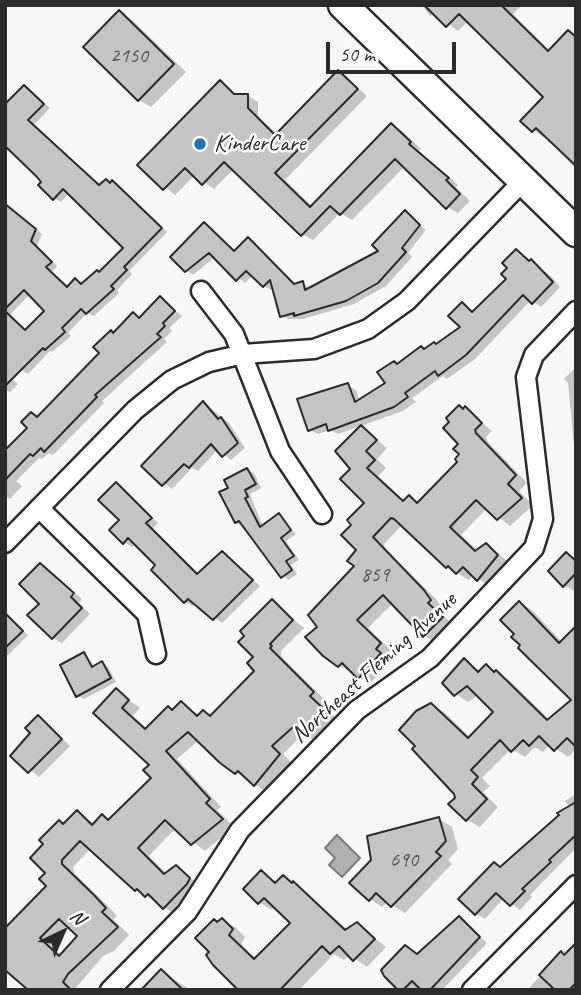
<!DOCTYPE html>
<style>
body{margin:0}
#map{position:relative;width:581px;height:995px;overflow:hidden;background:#f7f7f7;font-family:Caveat,sans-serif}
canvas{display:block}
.frame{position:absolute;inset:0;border:7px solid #2b2b2b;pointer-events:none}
.north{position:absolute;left:28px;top:897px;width:70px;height:70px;-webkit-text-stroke:5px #fff;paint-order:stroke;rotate:44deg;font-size:19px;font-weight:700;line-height:28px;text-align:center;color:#2b2b2b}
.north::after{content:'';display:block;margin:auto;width:24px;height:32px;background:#2b2b2b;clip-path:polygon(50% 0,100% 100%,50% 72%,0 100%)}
.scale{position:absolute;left:326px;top:42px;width:130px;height:32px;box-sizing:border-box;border:4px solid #2b2b2b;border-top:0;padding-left:9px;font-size:21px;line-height:24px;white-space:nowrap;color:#2b2b2b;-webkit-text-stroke:5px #fff;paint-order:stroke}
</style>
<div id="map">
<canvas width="581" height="995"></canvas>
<div class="frame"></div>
<div class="north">N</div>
<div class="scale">50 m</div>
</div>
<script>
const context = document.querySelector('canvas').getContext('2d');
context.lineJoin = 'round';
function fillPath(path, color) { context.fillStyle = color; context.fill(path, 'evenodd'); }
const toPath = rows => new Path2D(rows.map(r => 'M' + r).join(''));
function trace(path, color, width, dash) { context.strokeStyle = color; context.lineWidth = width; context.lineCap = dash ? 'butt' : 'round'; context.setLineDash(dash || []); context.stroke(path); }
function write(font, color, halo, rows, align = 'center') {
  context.font = font + ' Caveat,sans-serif'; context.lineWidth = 5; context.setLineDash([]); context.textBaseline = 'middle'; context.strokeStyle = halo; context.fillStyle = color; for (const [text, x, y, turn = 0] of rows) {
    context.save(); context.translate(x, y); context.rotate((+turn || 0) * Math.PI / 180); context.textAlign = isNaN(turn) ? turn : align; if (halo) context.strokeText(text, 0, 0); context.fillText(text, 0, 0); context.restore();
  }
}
const water = toPath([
 [337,835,360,858,342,877,329,865,335,858,325,848,337,835]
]);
fillPath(water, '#b0b0b0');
trace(water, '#7b7b7b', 2);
fillPath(toPath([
 [422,5,522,5,513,14,550,51,569,32,576,34,576,169,545,135,543,137,533,130,546,97,468,21,458,31,436,14,430,16],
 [120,12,132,20,186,72,151,107,139,100],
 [339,72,367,96,285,180,313,207,392,125,402,131,421,149,419,151,458,185,456,187,470,201,458,213,447,207,405,166,352,220,340,213,313,240,302,234,234,169,214,189,195,175,175,195,140,165,220,82,239,96,248,96,258,102,258,116,278,135],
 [25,87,50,108,34,125,101,186,113,182,119,186,167,232,129,271,132,274,117,290,119,293,94,316,87,313,68,333,71,336,52,352,50,351,28,374,21,370,5,346,5,202,42,234,37,246,57,266,52,272,68,288,76,280,83,284,100,274,125,248,69,193,61,202,54,198,44,182,11,149],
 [30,294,46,311,27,331,10,315],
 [406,212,426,230,408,253,412,257,386,286,354,304,303,319,288,319,281,315,274,287,271,290,264,286,253,275,245,283,215,257,193,275,186,270,205,224,235,252,248,240,255,244,296,285,302,283,310,289,381,251],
 [516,251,551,276,560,287,541,307,531,300,475,359,447,379,443,376,412,398,416,402,403,411,338,434,330,430,318,434,310,430,347,385,356,390,360,401,387,383,398,365,437,345,462,327,462,305,474,312,508,279],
 [160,299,182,316,169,328,172,331,164,339,167,342,102,401,104,403,53,455,49,453,42,459,39,458,16,481,22,486,10,499,5,496,5,453,102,353,96,347,133,314,141,319],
 [576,367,576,466,568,383,564,379],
 [5,373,18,384,10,392,5,389],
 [204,403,229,423,245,448,231,460,218,449,198,471,192,468,172,489,143,466],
 [466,409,492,431,486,437,488,442,527,483,519,491,533,505,510,526,487,508,461,535,478,551,486,545,509,562,489,586,473,575,469,580,457,573,402,525,384,544,385,549,436,599,442,608,439,611,453,625,435,642,424,635,393,603,368,628,392,651,387,656,391,660,370,684,339,665,359,550,354,525,367,503,352,469,361,427,387,448,377,459,386,468,378,476,405,501,409,497,420,503,460,462],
 [247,470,254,473,261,488,250,494,263,527,279,515,296,534,286,541,299,560,291,565,297,574,288,580,237,522,230,489],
 [116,485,158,523,153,528,199,574,222,553,260,586,222,623,196,604,193,606,185,602,158,565,136,543,132,547,124,542],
 [566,554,576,559,576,592,564,585],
 [40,565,82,599,79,603,90,614,62,643,53,638,41,604],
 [272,601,304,628,281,651,281,656,325,700,321,703,337,719,315,741,303,734,283,754,291,762,267,792,236,772,199,740,177,759,221,807,217,810,234,827,205,851,176,828,149,856,167,874,176,867,201,886,176,915,136,889,91,848,73,867,74,873,106,904,117,916,113,919,129,935,114,951,103,956,74,990,32,990,15,976,49,886,48,873,64,825,77,812,95,824,102,817,110,821,153,778,151,765,96,713,116,691,140,708,133,716,148,729,182,703,200,716,204,712,212,717,257,671,255,657],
 [70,927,80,936,62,956,51,946],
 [520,603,532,610,562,642,576,628,576,749,568,757,550,745,543,752,535,747,525,757,511,749,482,778,490,786,483,792,498,807,480,827,467,820,457,798,431,705,444,712,471,738,496,712,478,695,468,702,456,694,464,660,480,671,486,666,509,680,550,720,572,701,520,648],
 [7,617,28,635,8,655,5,654],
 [84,654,95,667,102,663,108,667,116,682,84,699,77,695],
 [38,717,70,746,39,777,13,756,32,733],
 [576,794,576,848,530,895,532,897,520,910,504,898,485,919,476,914,502,868,570,808,565,801],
 [439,819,452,827,458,849,448,860,452,864,405,913,387,902,382,907,370,899],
 [261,872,278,883,283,877,296,884,348,930,357,924,386,947,367,967,350,955,344,960,334,954,299,990,241,990,219,924,222,920,235,927,245,937,241,944,256,959,292,923,275,906,272,910,260,903,245,889],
 [459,919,487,943,442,990,423,990,419,986,416,990,396,990,385,979,388,974,418,956],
 [576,945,576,990,527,990,562,954,566,956],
 [162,971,181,984,191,990,144,990]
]), '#0003');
const building = toPath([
 [424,5,501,5,548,51,568,30,576,37,576,166,536,128,532,132,520,121,543,97,459,14,446,27,424,5],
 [119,10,174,64,138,101,83,47,119,10],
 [338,70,358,89,275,173,310,207,391,123,411,142,409,144,449,178,446,180,460,194,446,209,395,159,340,215,330,206,301,236,224,162,202,185,185,168,163,190,137,165,220,80,234,94,248,94,248,108,275,135,338,70],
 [24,85,44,104,28,120,99,185,106,179,110,183,112,180,162,228,124,267,127,270,111,286,114,289,86,314,81,309,62,328,65,332,45,350,43,348,5,386,5,311,25,330,44,311,24,290,5,309,5,204,36,229,31,241,52,262,46,267,67,287,75,278,81,284,97,270,99,272,123,248,63,189,53,200,38,185,41,182,37,177,5,146,5,104,24,85],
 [405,210,420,225,402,248,406,252,378,283,346,301,294,316,294,313,280,317,270,280,263,287,246,271,236,281,209,253,185,272,170,257,204,222,234,251,248,237,294,284,303,281,305,290,378,251,372,245,405,210],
 [516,249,529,261,531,259,553,282,532,304,523,295,466,355,438,376,435,371,405,393,408,397,394,407,328,431,326,424,308,431,297,399,348,383,355,402,385,383,377,372,394,361,397,364,421,346,424,349,434,342,436,344,460,327,448,316,462,302,472,312,506,279,501,274,507,268,502,263,516,249],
 [160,296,175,311,163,323,165,326,157,334,161,337,95,395,97,397,44,452,41,448,33,456,30,454,5,480,5,450,27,428,21,422,31,412,37,417,99,353,93,347,111,330,113,333,133,312,139,318,160,296],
 [203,401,218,419,221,417,238,443,222,457,211,444,189,468,184,464,162,486,141,466,203,401],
 [459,405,463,409,465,406,482,423,475,430,476,433,516,475,508,484,522,498,497,520,476,500,450,527,475,551,486,543,498,555,477,581,463,567,456,574,448,566,446,568,394,519,391,518,373,537,424,590,431,600,428,603,443,617,423,637,383,595,357,620,381,643,376,649,381,653,358,679,342,663,338,667,323,656,305,637,317,627,308,615,354,566,347,561,356,550,341,535,351,525,347,520,364,503,340,479,350,469,335,451,361,425,377,440,366,451,375,460,367,468,403,501,409,495,417,503,457,462,455,459,459,454,453,449,458,444,443,428,449,422,446,418,459,405],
 [247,468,256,484,245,490,248,497,245,498,260,527,279,513,291,530,281,538,294,556,286,561,292,570,281,578,239,521,235,523,219,492,228,488,224,480,247,468],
 [116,482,152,518,146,523,197,574,222,551,253,580,213,620,188,599,184,603,151,570,155,565,128,538,123,544,109,530,119,520,98,500,116,482],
 [566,552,576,561,576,573,563,587,548,571,566,552],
 [40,563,74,593,71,597,82,608,52,639,27,615,39,604,19,584,40,563],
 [272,599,293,620,270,644,272,646,270,648,314,692,310,696,327,712,301,735,293,727,272,746,280,754,254,786,238,771,235,774,220,763,188,732,166,751,210,799,206,803,223,819,191,845,165,820,138,848,164,874,176,865,190,878,187,884,163,909,148,894,145,897,137,889,135,891,80,841,62,860,62,864,94,895,106,908,102,912,118,927,68,974,63,982,71,990,28,990,5,970,5,928,46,886,39,879,45,873,30,858,43,844,39,840,59,820,63,824,77,810,92,825,102,814,108,820,151,778,143,770,149,765,93,713,116,688,129,700,122,708,145,729,168,706,172,710,181,701,197,716,203,710,210,716,254,671,247,663,253,657,238,642,244,636,240,631,272,599],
 [59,919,77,936,59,956,40,938,59,919],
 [519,601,559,643,576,626,576,747,567,738,554,751,539,736,529,746,523,740,511,752,500,740,471,770,478,777,472,784,487,799,466,821,448,804,455,798,454,794,412,749,415,746,399,730,416,711,431,703,468,738,493,712,467,686,454,696,442,683,464,658,478,672,486,664,494,672,496,670,547,720,571,700,518,648,520,645,511,637,514,634,500,620,519,601],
 [5,613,23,631,5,648,5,613],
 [84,652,92,667,102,661,111,678,76,697,60,665,84,652],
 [38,715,62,739,28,773,10,756,30,733,25,728,38,715],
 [576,802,576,835,549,860,551,862,522,889,525,891,510,906,496,893,475,915,458,899,494,862,500,867,559,815,557,813,576,802],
 [439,817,446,841,436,852,441,856,391,907,376,893,369,901,349,883,371,860,367,836,439,817],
 [261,870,275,883,283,875,292,883,293,881,345,930,357,922,375,939,353,961,339,946,330,954,322,946,280,990,238,990,213,965,206,955,209,952,195,938,214,919,217,922,222,918,233,929,229,935,254,959,290,923,264,898,258,904,243,889,261,870],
 [459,916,480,937,430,990,421,990,412,981,403,990,398,990,384,976,381,970,405,945,417,954,459,916],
 [576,943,576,983,569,990,555,990,539,975,561,951,564,955,576,943],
 [161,969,183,990,141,990,161,969]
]);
fillPath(building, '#c4c4c4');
trace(building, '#2b2b2b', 2);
const street = toPath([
 [201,291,234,334,280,451,322,514],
 [39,508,147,614,156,654],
 [5,543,135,410,172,380,209,362,243,354,314,349,368,329,407,301,523,181],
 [110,990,187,912,240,830,357,710,430,658,534,548,543,519,526,377,534,355,576,311],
 [472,990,576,885]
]);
const primary = toPath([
 [343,5,576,232]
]);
trace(street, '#2b2b2b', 23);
trace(primary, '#2b2b2b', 33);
trace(street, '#fff', 18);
trace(primary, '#fff', 28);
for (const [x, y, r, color] of [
 [200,144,7,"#1f6fb2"]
]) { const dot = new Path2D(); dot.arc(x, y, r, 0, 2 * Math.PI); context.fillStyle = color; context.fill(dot); trace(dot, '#fff', 2.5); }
write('21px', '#515151', null, [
 ["2150",129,56],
 ["859",375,575],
 ["690",404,860]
]);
write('24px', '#2b2b2b', '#fff', [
 ["KinderCare",214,144]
], 'left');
write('24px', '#2b2b2b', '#fff', [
 ["Northeast Fleming Avenue",374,668,-42]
]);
</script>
